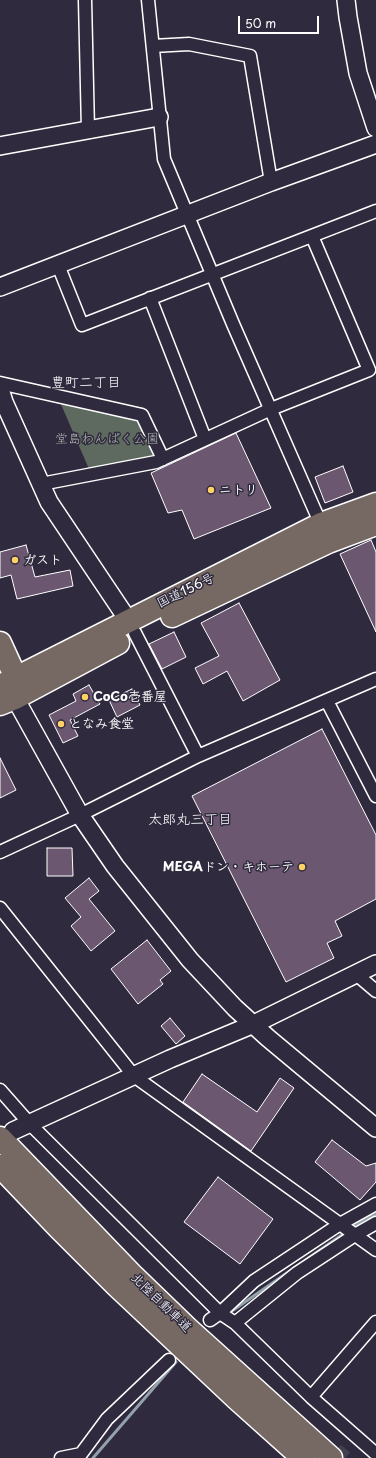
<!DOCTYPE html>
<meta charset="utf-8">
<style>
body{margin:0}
#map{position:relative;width:376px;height:1458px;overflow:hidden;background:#2f2a3d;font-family:"Playpen Sans",sans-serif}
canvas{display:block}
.scale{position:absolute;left:238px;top:16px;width:81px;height:18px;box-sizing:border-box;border:2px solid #fff;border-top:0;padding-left:5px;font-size:12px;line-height:14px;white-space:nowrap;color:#fff;-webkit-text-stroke:3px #2f2a3d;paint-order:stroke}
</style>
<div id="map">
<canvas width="376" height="1458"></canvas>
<div class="scale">50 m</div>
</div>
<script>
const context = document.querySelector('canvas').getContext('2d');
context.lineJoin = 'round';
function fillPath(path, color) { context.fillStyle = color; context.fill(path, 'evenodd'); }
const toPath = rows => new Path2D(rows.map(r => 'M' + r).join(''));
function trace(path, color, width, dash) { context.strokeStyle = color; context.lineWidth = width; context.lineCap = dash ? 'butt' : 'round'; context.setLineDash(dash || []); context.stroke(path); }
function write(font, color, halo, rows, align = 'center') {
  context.font = font + ' "Playpen Sans","Klee One",sans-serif'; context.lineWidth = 3; context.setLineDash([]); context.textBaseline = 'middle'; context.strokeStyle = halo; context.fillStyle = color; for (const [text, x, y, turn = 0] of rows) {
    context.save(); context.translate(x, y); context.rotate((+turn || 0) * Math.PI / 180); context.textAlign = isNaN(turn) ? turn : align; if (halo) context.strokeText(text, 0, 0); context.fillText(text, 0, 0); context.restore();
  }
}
fillPath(toPath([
 [60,402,140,417,159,457,89,469]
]), '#5e695f');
trace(toPath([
 [350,1229,365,1219,376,1214],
 [232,1311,346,1232],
 [93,1458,176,1362]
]), '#92a1ac', 3);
const building = toPath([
 [236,433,271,508,194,539,182,510,168,513,151,473,236,433],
 [343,466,353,492,325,503,315,477,343,466],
 [371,540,376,552,376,632,340,554,371,540],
 [26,545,35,577,70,570,73,586,17,599,11,575,0,578,0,552,26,545],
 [239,603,280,680,243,701,227,671,203,684,195,668,219,656,201,623,239,603],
 [174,632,186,657,162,669,149,644,174,632],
 [89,685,100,704,70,720,78,736,63,743,49,715,76,701,73,694,89,685],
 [132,689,140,705,117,717,109,700,132,689],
 [322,729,376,835,376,899,335,921,342,936,327,943,334,958,286,982,192,796,322,729],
 [0,758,16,790,0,798,0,758],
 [47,848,72,848,73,876,47,876,47,848],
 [89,878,99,891,89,899,115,931,91,951,71,926,81,917,65,898,89,878],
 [147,940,171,971,160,980,163,984,138,1004,111,969,147,940],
 [170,1018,185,1036,176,1044,161,1026,170,1018],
 [202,1074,257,1112,280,1078,294,1088,251,1151,183,1102,202,1074],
 [332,1140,366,1166,376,1163,376,1182,360,1200,315,1162,332,1140],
 [218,1177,273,1219,240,1264,184,1222,218,1177]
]);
fillPath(building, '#6b5870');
trace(building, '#fff', 1);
trace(toPath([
 [338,1458,348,1445]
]), '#443f50', 12, [12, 6]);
const street = toPath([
 [85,0,88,130],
 [148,0,164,159,233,324,323,529],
 [153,46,189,44,250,56,271,182],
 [58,265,82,325,376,211],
 [150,298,205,439],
 [0,383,142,415,163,459],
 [41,484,156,462,271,409,369,370,312,236],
 [135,633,198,756],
 [327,701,376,796],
 [0,852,80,815,198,756,376,679],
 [0,908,134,1076,376,1250],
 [356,974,376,991],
 [0,1090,30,1124,220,1313,235,1323,311,1397,376,1454],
 [210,1320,220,1313,254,1281,340,1224,376,1204],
 [235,1323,297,1273,355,1235,376,1223],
 [311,1397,376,1322],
 [61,1458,81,1454,107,1419,169,1360]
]);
const secondary = toPath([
 [346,0,348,17,358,73,376,128],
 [0,146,159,117],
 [0,287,271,182,376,144],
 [0,389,4,402,49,502,128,620],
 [15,698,80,815,115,866,190,960,235,1008,268,1038,376,1128],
 [13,1131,170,1059,254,1024,376,964]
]);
const highway = toPath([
 [172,616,328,542,376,524],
 [0,643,16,678,16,692],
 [0,686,321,524,376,504],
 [0,704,15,698,118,643],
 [0,1138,131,1274,188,1329,331,1458],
 [0,1166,58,1227,116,1285,236,1398,303,1458]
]);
trace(street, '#fff', 15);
trace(secondary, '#fff', 20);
trace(highway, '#fff', 25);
trace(street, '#2f2a3d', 12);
trace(secondary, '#2f2a3d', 17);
trace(highway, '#766964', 22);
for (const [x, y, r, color] of [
 [211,490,4,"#ffd166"],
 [15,560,4,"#ffd166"],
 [85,697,4,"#ffd166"],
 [61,724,4,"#ffd166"],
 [302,867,4,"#ffd166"]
]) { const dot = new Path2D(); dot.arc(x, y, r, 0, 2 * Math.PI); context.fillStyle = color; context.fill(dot); trace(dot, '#2f2a3d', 1.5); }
write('13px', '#aeb4af', '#2f2a3d', [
 ["堂島わんぱく公園",107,439]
]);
write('bold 13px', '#fff', '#2f2a3d', [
 ["ニトリ",219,490],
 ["ガスト",23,560],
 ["CoCo壱番屋",93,697],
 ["となみ食堂",69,724],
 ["MEGAドン・キホーテ",294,867,"right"]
], 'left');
write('13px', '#fff', '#2f2a3d', [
 ["国道156号",186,591,-26],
 ["北陸自動車道",161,1303,44]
]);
write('14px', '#fff', '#2f2a3d', [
 ["豊町二丁目",86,383],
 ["太郎丸三丁目",190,820]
]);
</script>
